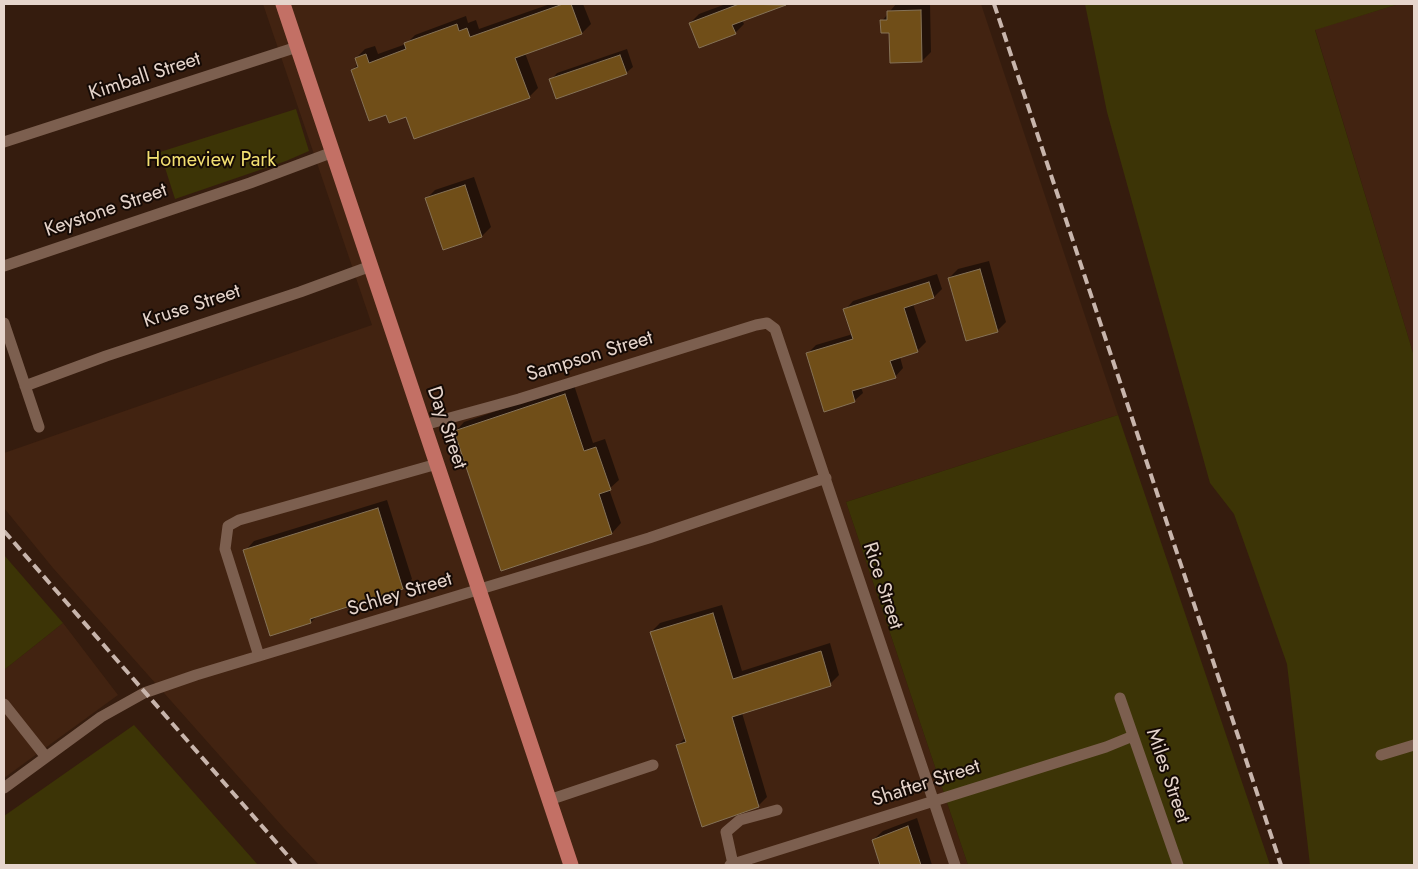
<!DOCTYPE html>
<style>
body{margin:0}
#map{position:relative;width:1418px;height:869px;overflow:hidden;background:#351c0e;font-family:Jost,sans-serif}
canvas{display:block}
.frame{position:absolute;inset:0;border:5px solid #e6d5cc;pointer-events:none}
</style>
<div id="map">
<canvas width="1418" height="869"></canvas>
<div class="frame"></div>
</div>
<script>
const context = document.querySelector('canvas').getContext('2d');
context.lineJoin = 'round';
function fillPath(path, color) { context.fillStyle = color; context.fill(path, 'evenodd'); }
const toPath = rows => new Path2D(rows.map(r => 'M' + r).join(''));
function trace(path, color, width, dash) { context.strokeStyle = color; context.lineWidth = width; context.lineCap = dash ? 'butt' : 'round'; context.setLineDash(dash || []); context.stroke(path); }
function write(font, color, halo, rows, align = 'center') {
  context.font = font + ' Jost,sans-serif'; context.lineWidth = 4; context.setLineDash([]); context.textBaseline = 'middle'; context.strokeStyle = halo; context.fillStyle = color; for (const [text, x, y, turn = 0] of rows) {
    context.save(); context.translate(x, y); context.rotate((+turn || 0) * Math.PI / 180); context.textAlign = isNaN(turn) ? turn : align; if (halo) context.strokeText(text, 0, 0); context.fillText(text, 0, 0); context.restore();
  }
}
fillPath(toPath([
 [263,4,981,4,1118,415,846,502,968,865,319,865,283,827,53,568,4,508,4,453,372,325],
 [1399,4,1414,4,1414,356,1315,29],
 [63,623,118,695,4,778,4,670]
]), '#422311');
fillPath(toPath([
 [1085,4,1399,4,1315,30,1414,356,1414,865,1310,865,1287,664,1234,514,1210,483,1107,112],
 [296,109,309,151,286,161,175,199,160,152],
 [1118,415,1270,865,968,865,846,502],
 [4,555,63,623,4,670],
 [134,725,258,865,4,865,4,816]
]), '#3c3406');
fillPath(toPath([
 [550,4,583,4,591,24,582,33,525,53,538,88,529,97,407,115,387,114,352,71,358,64,356,58,365,49,375,46,378,54,406,44,415,35,466,16,468,23,476,20,479,29],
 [726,4,784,4,742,20,744,24,735,33,690,23,699,14],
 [896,4,930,4,931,52,922,61,882,21],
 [627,49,633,67,626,73,551,80,557,73],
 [474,177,491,227,482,236,443,249,426,199,435,190],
 [989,261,1006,322,997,331,949,278,958,269],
 [937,274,942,289,934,297,913,304,926,342,917,351,900,357,903,368,895,377,861,387,863,393,854,401,807,354,816,345,853,334,845,310,853,301],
 [574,385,593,443,605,439,619,480,609,489,621,523,612,533,502,570,455,432,464,422],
 [387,500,412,579,403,588,318,615,311,622,245,551,254,541],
 [722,605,742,671,830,643,839,675,830,684,742,713,767,797,758,806,677,746,686,737,651,632,660,623],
 [917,818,932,865,882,865,873,840,883,831]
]), '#0007');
const building = toPath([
 [563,4,571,4,582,34,515,58,530,98,414,139,406,117,389,123,386,115,369,121,351,70,358,67,355,58,366,54,369,63,406,49,404,43,457,24,459,31,467,28,470,37,563,4],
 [739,4,786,5,732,25,736,34,699,48,689,23,739,4],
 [921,10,922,62,890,63,889,33,881,33,880,20,887,20,887,11,921,10],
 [620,55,627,74,556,99,549,79,620,55],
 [465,185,482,237,443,250,425,198,465,185],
 [980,269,998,332,966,341,948,278,980,269],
 [929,282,934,298,904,308,918,352,890,361,896,378,852,391,855,402,824,412,806,353,853,339,843,309,929,282],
 [565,394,584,451,596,447,611,490,599,494,612,534,501,571,454,431,565,394],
 [378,508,403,589,310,619,311,623,270,636,243,550,378,508],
 [713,613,733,679,821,651,831,686,732,717,759,807,702,827,676,745,686,742,650,632,713,613],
 [908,826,921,865,880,865,872,840,908,826]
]);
fillPath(building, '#704e18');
trace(building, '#857257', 1);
trace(toPath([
 [4,142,297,47],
 [4,266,250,183,333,152],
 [4,323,39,427],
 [25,386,106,356,300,292,371,266],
 [424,425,519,399,756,325,767,323,775,329,955,865],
 [259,656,225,549,228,526,239,520,437,464],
 [1120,698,1178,865],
 [4,704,46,757],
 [1381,755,1414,745],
 [4,788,101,717,144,693,196,675,649,538,826,478],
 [549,800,653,765],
 [733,864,726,832,740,820,777,810],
 [730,865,1106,747,1133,736]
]), '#7c5f4f', 11);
trace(toPath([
 [283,4,571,865]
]), '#c37065', 15);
trace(toPath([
 [994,4,1281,865],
 [4,531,296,865]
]), '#c8b5ac', 4, [10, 5]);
write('20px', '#e6d5cc', '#150a05', [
 ["Kimball Street",145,77,-18],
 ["Keystone Street",106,211,-19],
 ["Kruse Street",192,307,-18],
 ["Sampson Street",590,357,-17],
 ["Day Street",446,428,71],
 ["Rice Street",882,586,72],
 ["Schley Street",400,595,-17],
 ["Miles Street",1167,776,71],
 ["Shafter Street",926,784,-18]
]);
write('20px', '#f3e071', '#150a05', [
 ["Homeview Park",211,161]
]);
</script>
